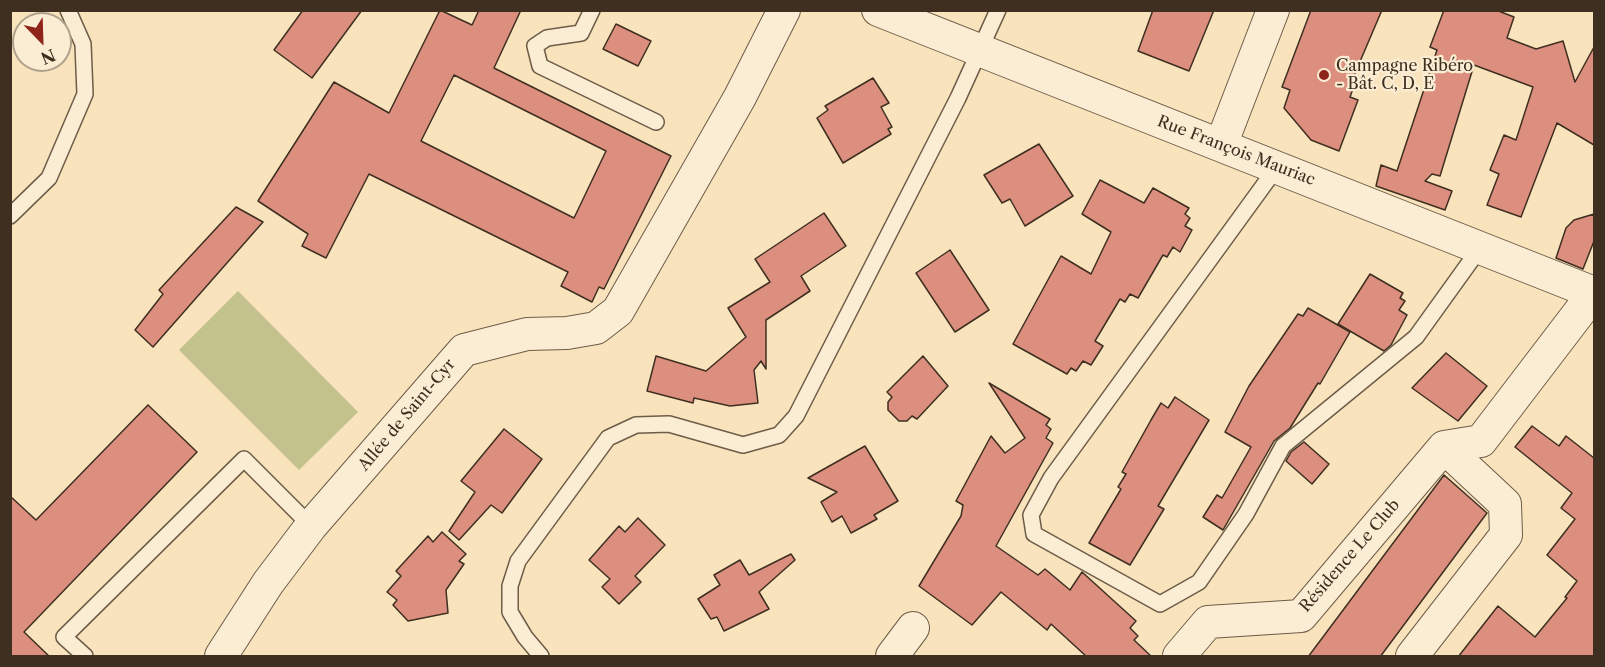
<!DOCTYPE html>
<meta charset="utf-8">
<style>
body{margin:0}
#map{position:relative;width:1605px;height:667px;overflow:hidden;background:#f9e3bc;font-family:"Libre Caslon Text",serif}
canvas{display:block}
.frame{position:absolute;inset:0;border:12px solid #3e2f21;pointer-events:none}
.north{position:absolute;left:12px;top:12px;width:60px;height:60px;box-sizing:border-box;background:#fbedd3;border:2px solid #afa18c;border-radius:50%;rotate:157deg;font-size:16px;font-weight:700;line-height:24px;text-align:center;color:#3e2f21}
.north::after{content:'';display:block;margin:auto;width:21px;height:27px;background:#8f2418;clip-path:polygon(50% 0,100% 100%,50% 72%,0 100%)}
</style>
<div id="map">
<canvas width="1605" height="667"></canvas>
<div class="frame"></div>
<div class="north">N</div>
</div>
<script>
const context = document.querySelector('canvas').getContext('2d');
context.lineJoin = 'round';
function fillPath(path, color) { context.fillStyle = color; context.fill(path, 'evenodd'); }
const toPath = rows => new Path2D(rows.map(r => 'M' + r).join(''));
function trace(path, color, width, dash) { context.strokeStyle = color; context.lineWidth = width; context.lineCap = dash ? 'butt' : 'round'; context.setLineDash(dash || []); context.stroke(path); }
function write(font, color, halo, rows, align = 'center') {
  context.font = font + ' "Libre Caslon Text",serif'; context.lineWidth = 4.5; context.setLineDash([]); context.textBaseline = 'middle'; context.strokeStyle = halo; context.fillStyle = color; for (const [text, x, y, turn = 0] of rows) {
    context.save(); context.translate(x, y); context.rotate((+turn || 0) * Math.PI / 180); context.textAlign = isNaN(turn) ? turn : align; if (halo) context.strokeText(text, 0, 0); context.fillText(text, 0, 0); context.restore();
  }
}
fillPath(toPath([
 [238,291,358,412,299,470,179,350]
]), '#c4c28c');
const building = toPath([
 [303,10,362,10,312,78,274,50,303,10],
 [440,10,472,25,479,10,521,10,494,68,671,156,604,289,599,287,592,302,561,286,568,272,369,174,326,258,302,246,308,234,258,201,334,82,389,113,440,10],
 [454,75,606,151,574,218,421,141,454,75],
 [1153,10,1214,10,1189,71,1138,51,1153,10],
 [1311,10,1382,10,1350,85,1354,86,1350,97,1358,100,1339,151,1311,140,1284,108,1290,90,1282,87,1311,10],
 [1444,10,1496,10,1514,17,1507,38,1536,49,1563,41,1575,82,1594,47,1594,145,1557,123,1521,217,1487,205,1499,174,1490,170,1504,135,1516,140,1533,87,1474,65,1440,176,1432,174,1425,181,1452,191,1445,210,1376,186,1381,165,1397,171,1437,50,1430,47,1444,10],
 [616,24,651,41,638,66,603,49,616,24],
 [873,78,889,103,881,107,892,127,888,129,891,134,843,163,817,118,828,110,825,106,873,78],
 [1039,144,1073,196,1025,226,1010,199,1002,203,984,175,1039,144],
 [1100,180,1144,203,1153,188,1189,208,1185,214,1190,218,1185,226,1192,230,1180,252,1173,247,1167,257,1163,255,1138,298,1130,294,1125,302,1120,299,1095,341,1103,346,1091,365,1083,361,1076,371,1071,368,1067,374,1013,344,1061,256,1091,274,1111,232,1082,214,1100,180],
 [236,207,263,222,153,347,135,330,163,294,159,290,236,207],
 [824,213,846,246,801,276,810,291,766,320,766,369,761,361,754,370,758,403,730,406,694,398,693,403,647,391,656,356,706,371,746,337,728,308,770,282,755,259,824,213],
 [1594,214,1594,241,1583,269,1556,258,1566,228,1574,220,1594,214],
 [950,250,989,310,955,332,916,273,950,250],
 [1370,274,1403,293,1400,298,1405,301,1399,310,1407,315,1391,345,1384,351,1338,324,1370,274],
 [1308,308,1350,332,1320,384,1318,383,1290,428,1274,441,1223,530,1203,517,1217,495,1222,498,1251,447,1225,432,1249,386,1298,314,1303,316,1308,308],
 [1446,353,1487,386,1458,421,1412,388,1446,353],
 [923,356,948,386,917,419,912,416,907,421,899,421,888,410,888,402,892,397,887,392,923,356],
 [989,383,1050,419,1046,425,1051,429,1046,438,1053,443,996,546,1038,575,1045,569,1070,590,1082,572,1136,621,1130,628,1138,636,1134,640,1152,657,1087,657,1051,624,1047,630,1001,592,972,625,919,586,961,516,963,505,956,501,991,436,1005,453,1025,438,989,383],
 [1175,397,1209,420,1158,506,1164,509,1130,565,1089,543,1121,489,1118,487,1126,474,1122,472,1151,420,1161,403,1168,408,1175,397],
 [148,405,197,452,24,632,50,657,10,657,10,496,36,520,148,405],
 [1532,426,1559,446,1566,436,1594,458,1594,657,1458,657,1498,606,1535,637,1567,598,1565,597,1577,581,1547,555,1575,519,1561,508,1572,493,1515,447,1532,426],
 [504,429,542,459,502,513,491,505,459,540,449,531,475,492,461,481,504,429],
 [1304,442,1329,464,1312,484,1286,461,1291,452,1304,442],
 [865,446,898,501,874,515,877,519,851,533,842,516,832,522,821,502,837,492,808,478,865,446],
 [1444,475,1487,513,1380,657,1308,657,1444,475],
 [638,518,665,545,635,576,641,582,619,604,602,587,610,579,589,560,619,526,625,532,638,518],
 [442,532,466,554,459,561,464,564,446,590,448,613,408,621,393,605,397,600,387,592,401,576,396,571,428,536,433,542,442,532],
 [791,554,795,560,759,592,769,609,724,631,717,617,711,619,698,599,720,585,714,575,740,560,749,575,791,554]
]);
fillPath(building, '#dc8f7e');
trace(building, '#3e2f21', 1.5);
const lane = toPath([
 [592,10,581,33,547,38,535,46,540,66,656,122],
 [1277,167,1051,478,1031,515,1034,534,1160,604,1199,582,1246,514,1283,446,1416,337,1480,248],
 [10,216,49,178,85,94,83,44,68,10],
 [85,656,64,637,244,459,311,526],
 [541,656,525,637,510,612,510,586,518,561,608,438,636,425,669,424,743,445,779,435,796,416,958,98,998,10]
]);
const street = toPath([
 [878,10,1594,293],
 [1221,145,1273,10],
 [221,656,268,583,311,526,464,350,527,334,567,333,596,328,618,311,740,97,784,10],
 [892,656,913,628],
 [1179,656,1208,622,1301,616,1444,447,1481,441,1594,293],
 [1412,656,1506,535,1505,504,1444,447]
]);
trace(lane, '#6d5c48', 18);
trace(street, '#6d5c48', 34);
trace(lane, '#fbedd3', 15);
trace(street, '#fbedd3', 32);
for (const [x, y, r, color] of [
 [1324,75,6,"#8f2418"]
]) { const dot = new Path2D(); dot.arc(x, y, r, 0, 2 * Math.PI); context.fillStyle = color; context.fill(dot); trace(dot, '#fbedd3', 2); }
write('16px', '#3e2f21', '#fbedd3', [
 ["Campagne Ribéro",1336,66],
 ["- Bât. C, D, E",1336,84]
], 'left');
write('16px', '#3e2f21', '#fbedd3', [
 ["Rue François Mauriac",1236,151,21],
 ["Allée de Saint-Cyr",407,415,-50],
 ["Résidence Le Club",1350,556,-49]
]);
</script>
